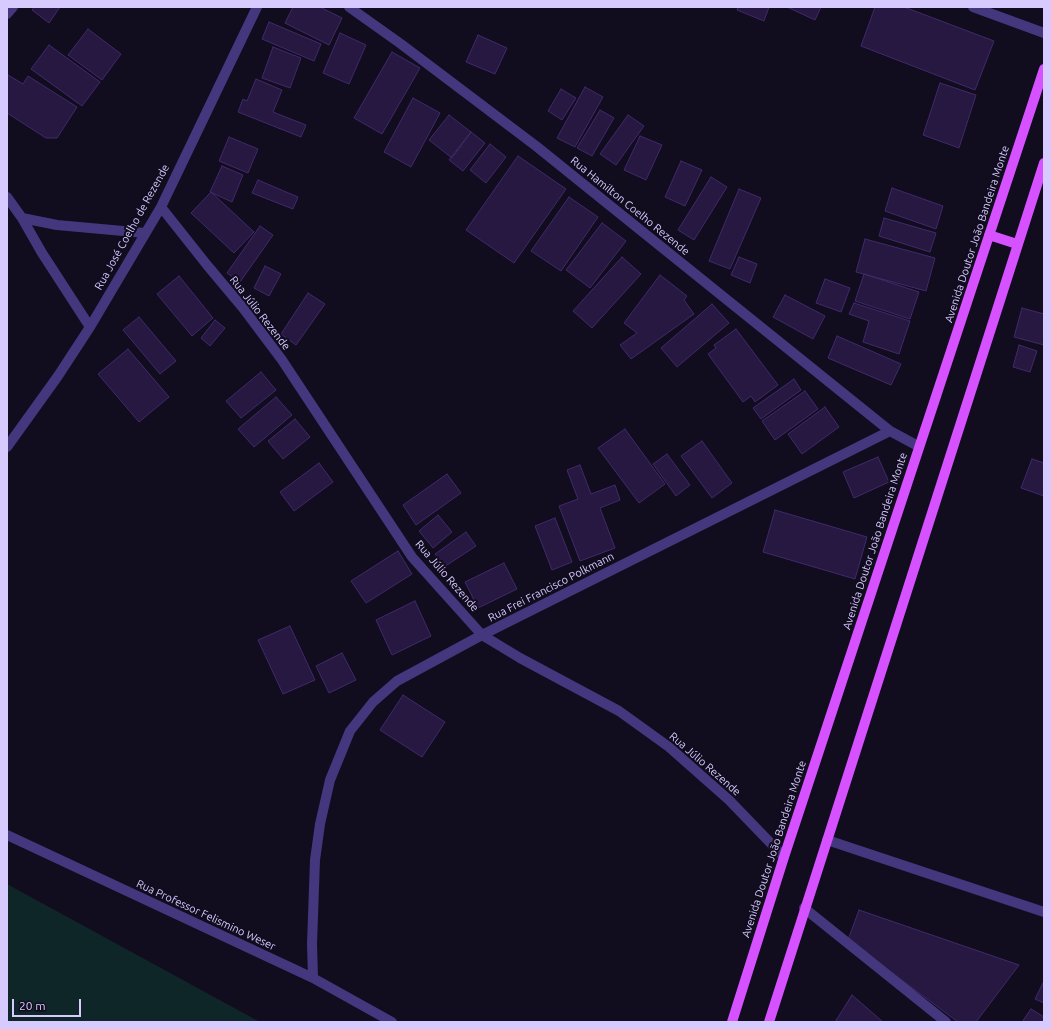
<!DOCTYPE html>
<meta charset="utf-8">
<style>
body{margin:0}
#map{position:relative;width:1051px;height:1029px;overflow:hidden;background:#120c1f;font-family:Ubuntu,sans-serif}
canvas{display:block}
.frame{position:absolute;inset:0;border:8px solid #d7caff;pointer-events:none}
.scale{position:absolute;left:12px;top:999px;width:69px;height:18px;box-sizing:border-box;border:2px solid #d7caff;border-top:0;padding-left:5px;font-size:12px;line-height:14px;white-space:nowrap;color:#d7caff;-webkit-text-stroke:3px #120c1f;paint-order:stroke}
</style>
<div id="map">
<canvas width="1051" height="1029"></canvas>
<div class="frame"></div>
<div class="scale">20 m</div>
</div>
<script>
const context = document.querySelector('canvas').getContext('2d');
context.lineJoin = 'round';
function fillPath(path, color) { context.fillStyle = color; context.fill(path, 'evenodd'); }
const toPath = rows => new Path2D(rows.map(r => 'M' + r).join(''));
function trace(path, color, width, dash) { context.strokeStyle = color; context.lineWidth = width; context.lineCap = dash ? 'butt' : 'round'; context.setLineDash(dash || []); context.stroke(path); }
function write(font, color, halo, rows, align = 'center') {
  context.font = font + ' Ubuntu,sans-serif'; context.lineWidth = 4; context.setLineDash([]); context.textBaseline = 'middle'; context.strokeStyle = halo; context.fillStyle = color; for (const [text, x, y, turn = 0] of rows) {
    context.save(); context.translate(x, y); context.rotate((+turn || 0) * Math.PI / 180); context.textAlign = isNaN(turn) ? turn : align; if (halo) context.strokeText(text, 0, 0); context.fillText(text, 0, 0); context.restore();
  }
}
fillPath(toPath([
 [7,884,260,1022,7,1022]
]), '#0f2629');
const building = toPath([
 [34,7,60,7,49,23,32,10,34,7],
 [293,7,320,7,342,18,329,45,285,23,293,7],
 [738,7,769,7,764,21,737,10,738,7],
 [787,7,821,7,815,20,787,7],
 [875,7,904,7,994,41,975,90,861,46,875,7],
 [269,22,321,44,314,61,262,39,269,22],
 [88,29,121,54,102,80,68,55,88,29],
 [340,33,366,45,349,84,323,73,340,33],
 [478,35,507,48,495,74,466,62,478,35],
 [49,45,100,82,82,106,31,69,49,45],
 [273,47,301,58,290,88,262,78,273,47],
 [392,52,420,68,382,134,354,118,392,52],
 [8,75,23,84,28,76,77,107,57,138,46,138,7,113,7,77,8,75],
 [256,79,282,90,273,112,306,125,301,137,238,112,243,99,247,101,256,79],
 [940,83,976,95,959,148,923,135,940,83],
 [585,87,603,97,575,147,557,138,585,87],
 [561,89,576,98,562,120,548,111,561,89],
 [413,98,440,113,411,167,384,152,413,98],
 [600,110,614,118,592,156,577,148,600,110],
 [449,115,471,132,452,158,429,140,449,115],
 [628,115,644,126,616,165,600,154,628,115],
 [471,132,485,143,463,171,449,160,471,132],
 [640,136,662,145,646,180,624,170,640,136],
 [229,137,258,149,248,173,219,161,229,137],
 [490,144,506,157,486,183,470,170,490,144],
 [518,156,566,189,514,263,466,230,518,156],
 [681,161,702,170,685,206,665,197,681,161],
 [222,166,243,175,232,202,210,192,222,166],
 [711,177,727,187,694,240,678,230,711,177],
 [258,180,298,197,293,209,252,193,258,180],
 [892,188,943,206,936,229,885,211,892,188],
 [739,189,761,198,730,269,709,261,739,189],
 [211,192,254,232,234,253,191,213,211,192],
 [569,197,598,217,561,271,531,251,569,197],
 [884,218,936,233,930,252,879,236,884,218],
 [602,223,626,241,590,288,566,270,602,223],
 [260,226,273,235,240,282,227,273,260,226],
 [865,239,935,258,926,291,856,272,865,239],
 [622,257,641,274,592,328,573,311,622,257],
 [739,257,757,264,750,283,731,275,739,257],
 [265,266,281,274,269,296,254,288,265,266],
 [864,274,919,292,910,319,855,301,864,274],
 [660,275,687,296,684,300,694,314,631,359,620,345,637,333,624,323,660,275],
 [179,276,213,318,192,336,157,294,179,276],
 [825,279,850,288,841,312,816,303,825,279],
 [308,293,325,304,296,345,281,334,308,293],
 [785,295,825,316,813,339,773,317,785,295],
 [854,303,910,321,899,354,863,342,869,321,849,314,854,303],
 [712,304,729,323,677,367,661,348,712,304],
 [1022,308,1044,314,1044,345,1014,337,1022,308],
 [139,317,176,361,160,374,123,330,139,317],
 [215,320,225,328,210,346,201,338,215,320],
 [736,329,778,385,755,402,751,396,743,402,708,354,716,348,714,345,736,329],
 [837,336,901,364,891,385,828,358,837,336],
 [1019,345,1037,351,1030,372,1013,367,1019,345],
 [128,349,169,397,139,422,98,374,128,349],
 [261,372,276,390,241,418,226,401,261,372],
 [794,379,801,390,761,419,753,408,794,379],
 [805,391,818,409,775,440,762,421,805,391],
 [276,397,292,415,254,447,238,429,276,397],
 [825,407,839,427,802,454,788,434,825,407],
 [295,419,310,437,283,459,268,441,295,419],
 [625,429,665,484,639,503,598,448,625,429],
 [702,441,732,483,712,498,681,456,702,441],
 [667,454,690,485,676,496,653,464,667,454],
 [878,457,889,482,854,498,843,472,878,457],
 [1032,459,1044,463,1044,496,1021,488,1032,459],
 [319,463,333,482,294,511,280,492,319,463],
 [580,465,591,494,615,485,620,500,600,508,615,548,580,561,559,506,578,499,567,470,580,465],
 [447,474,461,493,416,525,403,505,447,474],
 [775,510,867,537,855,579,763,552,775,510],
 [438,515,452,532,433,548,419,531,438,515],
 [555,518,572,562,552,570,535,526,555,518],
 [466,532,476,546,444,567,435,554,466,532],
 [398,551,412,574,366,603,351,581,398,551],
 [504,563,517,589,478,608,465,582,504,563],
 [415,601,431,636,392,655,376,620,415,601],
 [290,626,315,680,283,694,258,640,290,626],
 [342,653,356,680,329,693,316,666,342,653],
 [403,695,445,722,422,757,380,730,403,695],
 [859,910,1019,965,976,1022,958,1022,848,940,859,910],
 [1044,981,1044,1003,1035,999,1044,981],
 [852,995,883,1022,835,1022,852,995],
 [1031,1009,1044,1017,1044,1022,1022,1022,1031,1009]
]);
fillPath(building, '#261840');
trace(building, '#402a6c', 1);
trace(toPath([
 [349,7,401,44,536,146,890,431],
 [973,7,1044,33],
 [7,14,13,7],
 [7,197,22,218,42,253,90,327],
 [161,207,207,265,243,308,282,360,412,557,482,635,520,658,619,711,669,747,729,800,784,857],
 [22,218,57,225,145,233],
 [7,447,58,376,90,327,161,207,257,7],
 [7,835,313,978,392,1022],
 [827,840,1044,912],
 [804,908,946,1022],
 [313,978,312,944,315,860,320,824,330,780,350,731,373,702,397,681,482,635,890,431,918,446]
]), '#44377e', 10);
trace(toPath([
 [989,235,1017,244],
 [732,1022,784,857,1044,69],
 [769,1022,1044,163]
]), '#d651ff', 10);
write('11px', '#d7caff', '#120c1f', [
 ["Rua Hamilton Coelho Rezende",630,206,39],
 ["Rua José Coelho de Rezende",132,227,-61],
 ["Avenida Doutor João Bandeira Monte",977,234,-72],
 ["Rua Júlio Rezende",260,313,52],
 ["Avenida Doutor João Bandeira Monte",875,541,-72],
 ["Rua Júlio Rezende",447,576,49],
 ["Rua Frei Francisco Polkmann",551,587,-27],
 ["Rua Júlio Rezende",705,764,41],
 ["Avenida Doutor João Bandeira Monte",774,849,-72],
 ["Rua Professor Felismino Weser",206,915,25]
]);
</script>
